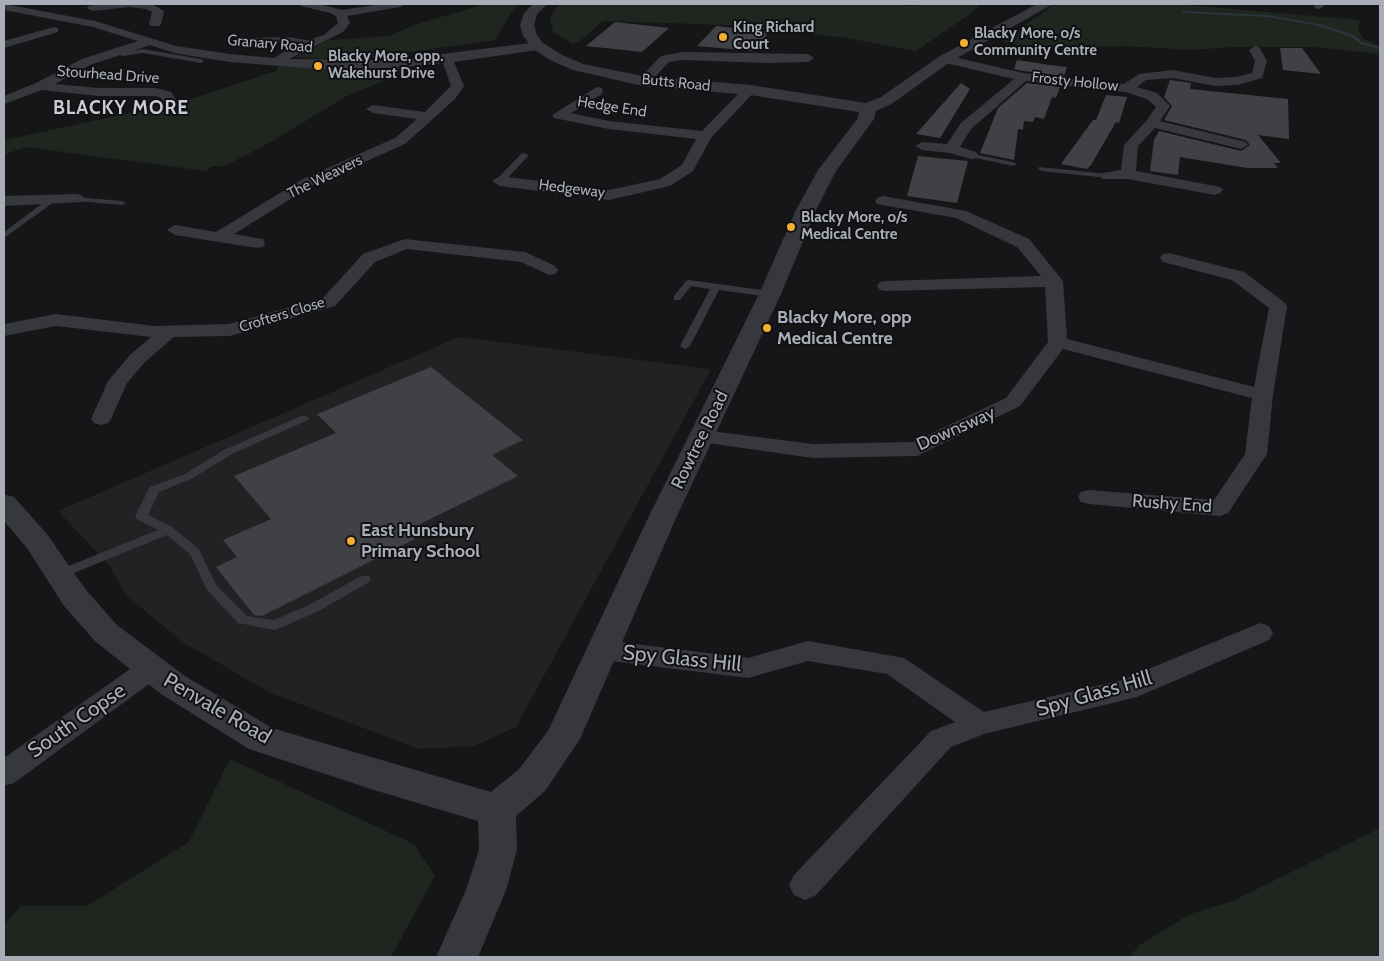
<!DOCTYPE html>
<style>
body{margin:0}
#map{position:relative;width:1384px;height:961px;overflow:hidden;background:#161618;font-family:Cabin,sans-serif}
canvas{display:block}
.frame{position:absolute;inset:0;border:5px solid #a8adb8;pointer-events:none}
</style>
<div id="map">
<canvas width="1384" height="961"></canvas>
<div class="frame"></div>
</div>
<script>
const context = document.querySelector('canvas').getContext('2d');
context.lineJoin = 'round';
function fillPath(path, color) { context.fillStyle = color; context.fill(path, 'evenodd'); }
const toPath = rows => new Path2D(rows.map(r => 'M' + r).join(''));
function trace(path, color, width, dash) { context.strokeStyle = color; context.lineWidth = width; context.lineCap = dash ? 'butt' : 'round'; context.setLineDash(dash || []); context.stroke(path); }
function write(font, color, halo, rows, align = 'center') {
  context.font = font + ' Cabin,sans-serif'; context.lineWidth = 4; context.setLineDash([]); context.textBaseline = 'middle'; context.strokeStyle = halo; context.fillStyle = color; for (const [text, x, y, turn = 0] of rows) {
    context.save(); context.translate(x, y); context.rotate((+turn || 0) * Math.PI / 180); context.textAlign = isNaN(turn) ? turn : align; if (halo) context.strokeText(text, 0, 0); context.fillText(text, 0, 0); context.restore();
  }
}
fillPath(toPath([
 [459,337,711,369,516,727,474,746,419,749,271,693,184,643,128,597,108,564,58,511]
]), '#222225');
fillPath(toPath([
 [485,4,519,4,515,7,495,40,375,57,331,59,295,57,329,40,389,36,414,25],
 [559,4,883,4,916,6,917,4,981,4,970,14,916,51,847,38,729,25,603,21,580,41,573,44,553,32,550,17],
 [1054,4,1174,4,1360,20,1358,27,1362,38,1380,46,1380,54,1313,47,1234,47,1191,50,1124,46,1040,50,1003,42],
 [278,66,342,69,405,66,404,72,343,98,273,141,225,166,212,166,206,171,25,147,4,155,4,140,182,102,276,71],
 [230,759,414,844,435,876,391,957,4,957,4,925,21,906,87,906,189,842],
 [1380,828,1380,957,1129,957,1141,944,1190,914,1233,901]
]), '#1e261f');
fillPath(toPath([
 [1183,11,1267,15,1320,24,1354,35,1362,42,1380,47,1380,49,1360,44,1352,37,1319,26,1267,17,1182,13,1183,11]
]), '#2c353c');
fillPath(toPath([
 [615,22,669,28,642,52,586,46],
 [716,26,769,32,753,51,697,46],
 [1280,48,1302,48,1321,74,1283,70],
 [1017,60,1050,65,1067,67,1064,76,1023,71,1014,69],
 [1170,80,1191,83,1190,89,1288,99,1289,139,1258,135,1281,163,1274,163,1278,168,1247,168,1180,157,1178,175,1150,171,1154,140,1159,131,1241,151,1250,145,1246,140,1164,120,1172,106,1164,97],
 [961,83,970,89,940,138,916,134],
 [1027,83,1060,87,1056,98,1052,97,1044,119,1035,117,1033,122,1024,121,1023,130,1018,129,1014,160,980,153,998,108],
 [1106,95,1127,97,1119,123,1116,122,1091,165,1087,169,1061,164,1093,120,1096,120],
 [918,156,968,161,957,203,907,196],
 [431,367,523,440,492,455,518,476,406,531,415,539,262,616,254,615,216,567,237,557,223,540,271,519,234,476,336,433,317,414]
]), '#404145');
fillPath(toPath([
 [288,37,319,42,316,44,288,41,253,42,250,40,253,38,288,37],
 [143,49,201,59,204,61,201,63,143,53,124,56,108,53,111,51,124,52,143,49],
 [522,153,529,155,503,183,497,183,497,179,522,153],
 [968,153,1013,162,1017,164,1013,166,971,157,967,155,968,153],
 [1039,167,1108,174,1112,176,1108,178,1042,171,1038,169,1039,167],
 [51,197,58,199,4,238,4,232,51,197],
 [74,197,122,201,126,203,122,205,77,201,73,199,74,197],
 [689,280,770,291,774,294,770,297,719,290,690,346,685,349,680,346,710,289,691,286,680,300,674,300,674,296,686,281,689,280],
 [304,415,309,418,308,420,232,454,193,478,159,492,148,515,172,527,199,549,216,585,247,616,274,620,309,605,361,576,369,576,371,579,369,582,319,611,275,630,238,623,207,590,190,554,167,535,64,577,56,577,54,574,56,571,158,530,137,519,135,516,150,487,185,474,224,450,304,415]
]), '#37383d');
fillPath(toPath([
 [4,4,95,21,176,46,230,54,274,58,297,44,324,35,338,23,336,16,330,13,301,6,300,4,319,4,342,10,382,4,405,4,400,7,347,16,350,23,343,32,289,59,394,60,538,42,544,46,538,50,454,62,464,86,455,99,405,144,313,185,234,234,263,239,265,243,263,247,257,248,175,235,167,230,175,225,216,232,303,179,395,138,417,119,373,113,366,109,373,105,425,112,451,86,443,63,394,68,317,69,230,62,174,53,150,45,90,65,55,84,98,88,156,88,171,92,177,101,175,104,165,104,161,98,155,96,98,96,42,90,4,104,4,96,36,83,82,59,138,41,93,27,4,10,4,4],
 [101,4,152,4,164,11,161,24,159,26,151,26,149,24,152,12,146,9,129,7,92,11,87,8,88,6,101,4],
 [1314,4,1324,4,1324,6,1319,9,1315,8,1314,4],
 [54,27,58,28,58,32,4,48,4,41,54,27],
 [1255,46,1259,47,1267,61,1262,78,1238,85,1215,86,1173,78,1146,80,1137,87,1157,93,1170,106,1160,121,1246,142,1248,145,1241,149,1155,128,1138,146,1136,171,1220,187,1223,190,1220,193,1215,195,1128,179,1103,179,1100,176,1103,173,1121,170,1124,145,1147,120,1156,107,1147,99,1125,92,1026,81,971,129,960,147,976,152,978,155,976,158,971,159,950,153,922,150,915,146,922,142,947,144,961,123,1014,79,941,62,939,59,941,56,945,55,1023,73,1124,84,1139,74,1173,70,1215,78,1237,77,1252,73,1255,61,1249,50,1255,46],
 [683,52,808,54,814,58,808,62,768,63,683,60,669,62,648,84,643,85,637,81,661,56,683,52],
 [750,86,756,90,711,138,693,171,670,186,609,200,500,186,492,181,500,176,609,190,660,179,682,165,696,139,609,129,554,118,552,115,597,87,602,88,603,91,602,94,571,113,609,121,702,131,745,87,750,86],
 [77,194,83,196,85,199,83,202,4,206,4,196,77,194],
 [883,196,966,211,1029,239,1063,281,1067,339,1254,387,1269,308,1232,280,1163,262,1160,258,1163,254,1169,253,1244,272,1284,302,1287,306,1273,395,1267,454,1228,513,1220,516,1089,504,1081,502,1078,497,1081,492,1089,490,1214,500,1245,454,1252,398,1063,349,1020,406,917,456,813,458,694,441,691,436,694,431,702,430,813,444,913,442,1006,398,1048,342,1045,287,886,291,880,290,877,286,880,282,886,281,1041,276,1017,247,956,218,877,204,875,201,877,198,883,196],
 [405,239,525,252,555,266,558,270,555,274,549,275,521,262,407,249,375,262,335,306,230,336,174,337,145,362,127,383,111,419,108,423,101,425,94,423,91,419,108,381,131,354,151,337,56,326,4,336,4,324,56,314,154,326,229,324,323,298,363,254,405,239],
 [1260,623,1269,626,1273,633,1269,640,1137,697,984,734,951,747,816,895,805,900,794,895,789,885,794,875,931,731,955,722,887,674,808,661,748,678,603,660,594,657,590,650,594,643,603,640,748,658,808,641,904,658,984,712,1122,680,1260,623],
 [150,659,160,662,164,669,160,676,14,783,4,786,4,758,140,662,150,659]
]), '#37383d');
fillPath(toPath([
 [533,4,547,4,537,14,534,25,537,35,543,43,562,55,583,64,643,76,750,85,866,103,881,97,940,56,1037,4,1053,4,950,62,893,103,876,111,874,119,836,171,816,210,781,294,676,518,580,739,545,791,516,816,517,850,506,890,478,957,436,957,466,890,479,850,478,821,374,790,249,749,161,694,95,641,64,606,27,548,4,521,4,494,14,497,47,534,86,590,117,625,185,676,272,728,491,792,519,769,548,731,648,518,759,294,796,210,818,170,858,118,859,112,750,95,643,86,573,70,552,61,533,49,523,36,520,25,524,13,533,4]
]), '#37383d');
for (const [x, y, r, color] of [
 [723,37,5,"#f2b134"],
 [964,43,5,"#f2b134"],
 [318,66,5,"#f2b134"],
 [791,227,5,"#f2b134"],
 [767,328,5,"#f2b134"],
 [351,541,5,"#f2b134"]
]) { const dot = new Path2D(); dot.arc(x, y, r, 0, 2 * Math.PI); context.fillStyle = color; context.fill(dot); trace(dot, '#111113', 2); }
write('bold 15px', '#a8adb8', '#111113', [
 ["King Richard",733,28],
 ["Court",733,45],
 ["Blacky More, o/s",974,34],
 ["Community Centre",974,51],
 ["Blacky More, opp.",328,57],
 ["Wakehurst Drive",328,74],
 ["Blacky More, o/s",801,218],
 ["Medical Centre",801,235]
], 'left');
write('15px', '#a8adb8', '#111113', [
 ["Granary Road",270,44,5],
 ["Stourhead Drive",108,75,4],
 ["Frosty Hollow",1075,82,6],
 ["Butts Road",676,83,6],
 ["Hedge End",612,107,9],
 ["The Weavers",325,177,-26],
 ["Hedgeway",572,189,7],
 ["Crofters Close",282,315,-17]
]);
write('bold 18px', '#a8adb8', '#111113', [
 ["Blacky More, opp",777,318],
 ["Medical Centre",777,339],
 ["East Hunsbury",361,531],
 ["Primary School",361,552]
], 'left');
write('18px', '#a8adb8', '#111113', [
 ["Downsway",956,429,-24],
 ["Rowtree Road",700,440,-64],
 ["Rushy End",1172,504,4]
]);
context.letterSpacing = '1px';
write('bold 19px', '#c9ccd4', '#111113', [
 ["BLACKY MORE",121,108]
]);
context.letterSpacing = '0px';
write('21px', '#a8adb8', '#111113', [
 ["Spy Glass Hill",682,659,6],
 ["Spy Glass Hill",1094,694,-16],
 ["Penvale Road",217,709,30],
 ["South Copse",77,721,-35]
]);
</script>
